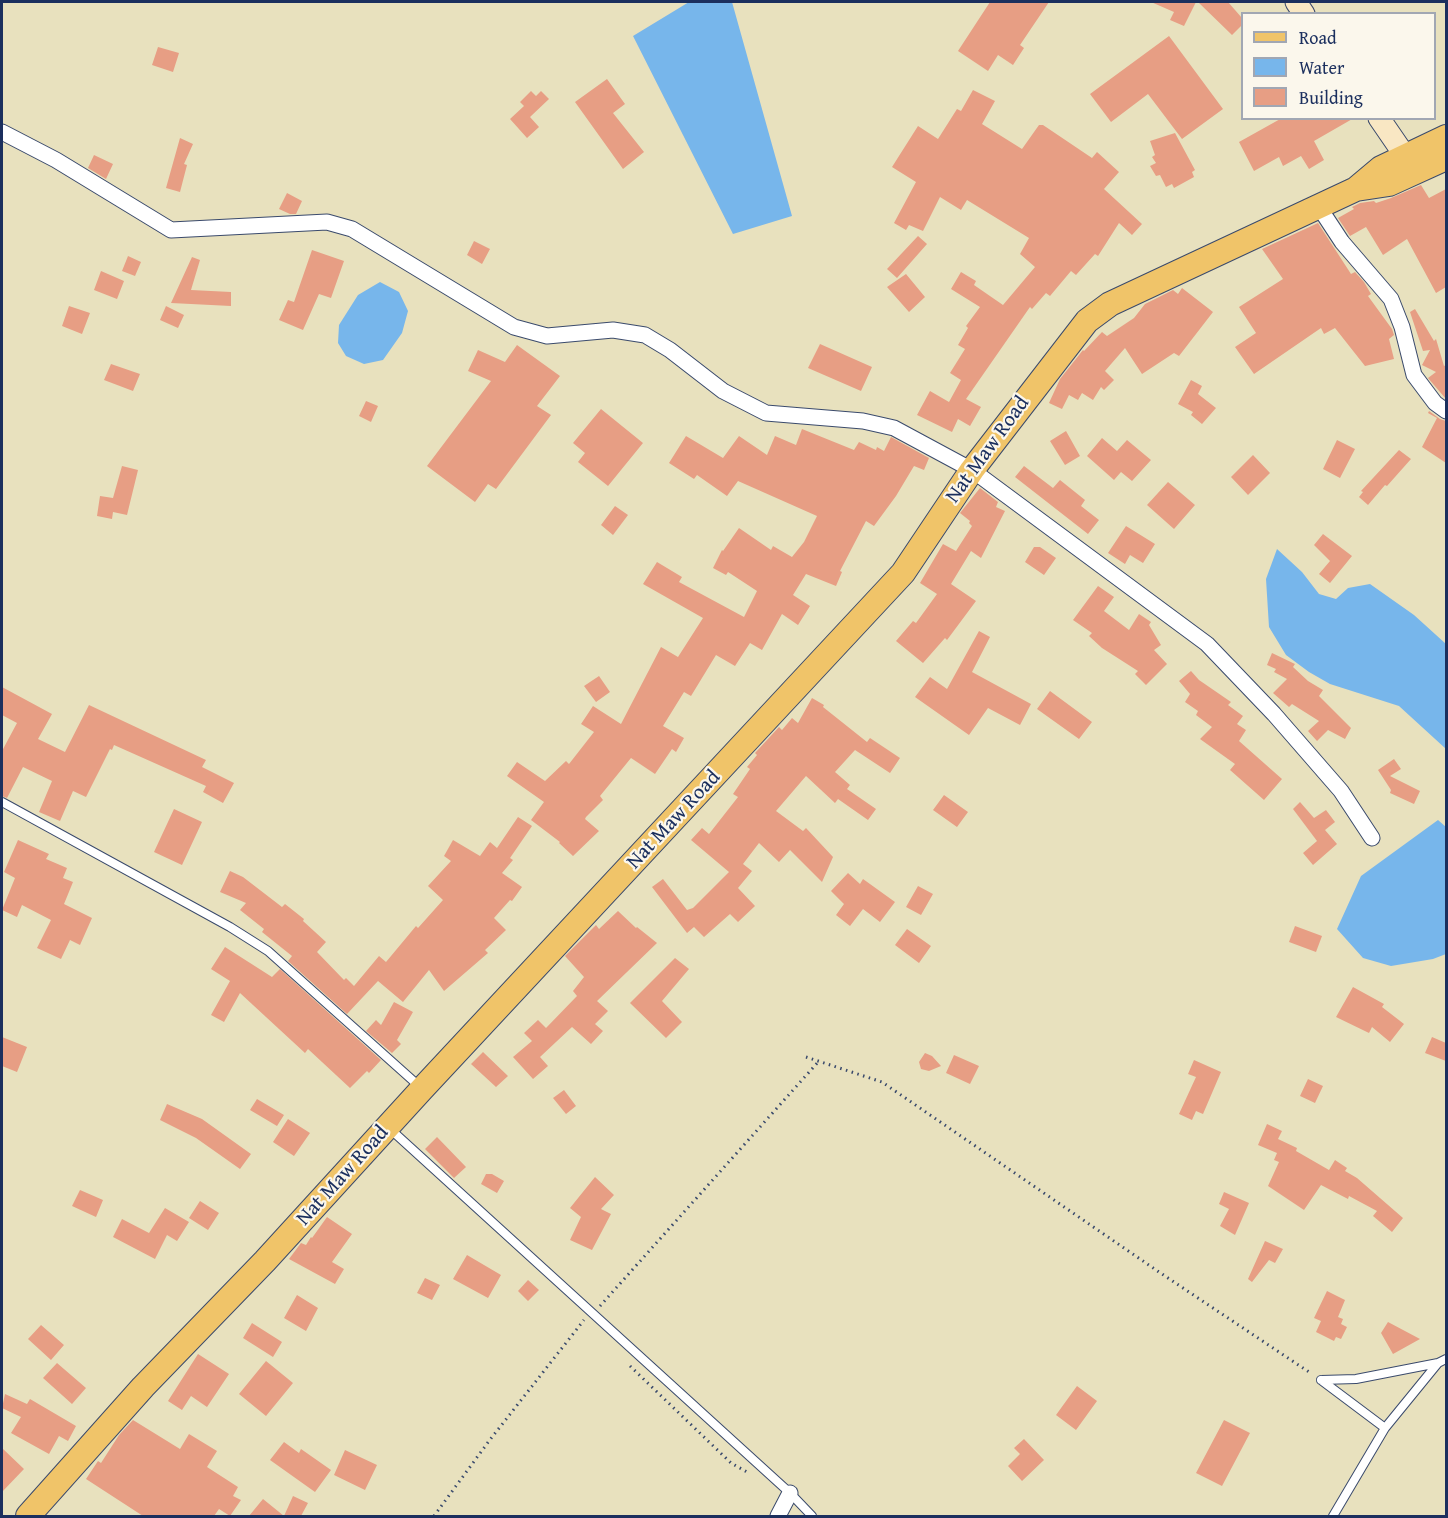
<!DOCTYPE html>
<style>
body{margin:0}
#map{position:relative;width:1448px;height:1518px;overflow:hidden;background:#e8e1be;font-family:"Gentium Book Plus",serif}
canvas{display:block}
.frame{position:absolute;inset:0;border:3px solid #1b2f5e;pointer-events:none}
.legend{position:absolute;left:1241px;top:12px;width:195px;height:108px;box-sizing:border-box;background:#fbf7ec;border:2px solid #a1a7b3;margin:0;padding:8px 10px;list-style:none;font-size:18px;color:#1b2f5e}
.legend li{display:flex;align-items:center;gap:12px;height:30px}
.legend b{width:30px;border:2px solid #a1a7b3}
</style>
<div id="map">
<canvas width="1448" height="1518"></canvas>
<div class="frame"></div>
<ul class="legend">
<li><b style="height:8px;background:#f0c469"></b>Road</li>
<li><b style="height:16px;background:#77b6eb"></b>Water</li>
<li><b style="height:16px;background:#e79e84"></b>Building</li>
</ul>
</div>
<script>
const context = document.querySelector('canvas').getContext('2d');
context.lineJoin = 'round';
function fillPath(path, color) { context.fillStyle = color; context.fill(path, 'evenodd'); }
const toPath = rows => new Path2D(rows.map(r => 'M' + r).join(''));
function trace(path, color, width, dash) { context.strokeStyle = color; context.lineWidth = width; context.lineCap = dash ? 'butt' : 'round'; context.setLineDash(dash || []); context.stroke(path); }
function write(font, color, halo, rows, align = 'center') {
  context.font = font + ' "Gentium Book Plus",serif'; context.lineWidth = 4.5; context.setLineDash([]); context.textBaseline = 'middle'; context.strokeStyle = halo; context.fillStyle = color; for (const [text, x, y, turn = 0] of rows) {
    context.save(); context.translate(x, y); context.rotate((+turn || 0) * Math.PI / 180); context.textAlign = isNaN(turn) ? turn : align; if (halo) context.strokeText(text, 0, 0); context.fillText(text, 0, 0); context.restore();
  }
}
fillPath(toPath([
 [689,2,732,2,792,216,733,234,633,36],
 [380,282,399,292,408,311,402,333,383,360,364,364,346,356,338,343,339,325,358,295],
 [1277,549,1302,572,1319,594,1336,599,1348,588,1370,584,1414,615,1446,644,1446,749,1399,706,1330,684,1309,672,1286,655,1269,627,1266,579],
 [1438,820,1446,827,1446,954,1433,959,1391,966,1363,958,1337,929,1361,876]
]), '#77b6eb');
fillPath(toPath([
 [990,2,1049,2,1020,45,1024,48,1013,65,998,55,988,71,958,51],
 [1151,2,1196,2,1184,26,1170,20,1174,12],
 [1198,2,1228,2,1242,18,1242,25,1232,35],
 [1169,36,1223,109,1182,139,1148,94,1111,122,1090,94],
 [158,47,179,53,173,72,152,65],
 [607,79,625,104,613,113,644,152,623,169,575,102],
 [973,90,995,101,982,124,1022,149,1039,125,1043,125,1092,158,1097,152,1119,172,1104,189,1142,224,1132,235,1119,223,1098,256,1095,254,1076,275,1071,271,1050,296,1046,293,1032,309,1030,307,966,399,981,407,970,426,958,419,952,432,917,415,930,391,949,402,961,380,950,373,965,349,958,345,968,328,966,326,980,307,951,289,961,272,976,281,974,285,1003,305,1035,267,1020,254,1029,238,967,200,961,210,940,197,923,231,909,225,906,230,894,223,916,182,892,167,918,126,938,139,957,109,961,111],
 [531,91,536,96,541,91,549,99,530,117,539,127,527,138,510,119,524,106,520,102],
 [1282,118,1354,118,1314,141,1324,160,1309,169,1301,156,1283,166,1279,157,1254,171,1239,142],
 [1175,133,1195,170,1192,172,1194,177,1174,188,1172,184,1166,187,1160,175,1156,176,1150,166,1156,163,1152,157,1155,155,1150,141],
 [180,138,193,144,184,164,187,165,180,192,166,188],
 [94,155,113,164,106,179,88,168],
 [1421,185,1429,198,1446,189,1446,287,1436,293,1407,239,1383,255,1366,227,1350,236,1338,218,1354,209,1352,207,1360,203,1374,201,1376,203,1391,198],
 [287,193,302,201,296,214,290,214,279,209],
 [1318,223,1351,274,1355,272,1364,282,1371,294,1368,296,1392,329,1394,335,1389,339,1394,359,1365,366,1335,328,1324,334,1321,328,1254,374,1235,347,1256,333,1239,307,1283,279,1262,249],
 [918,236,927,244,897,278,887,269],
 [474,241,490,249,482,264,467,255],
 [312,250,344,261,331,298,319,294,303,330,279,320,288,300,294,302],
 [128,256,141,262,135,276,122,271],
 [192,257,200,260,191,290,231,292,231,306,171,303],
 [101,271,124,281,117,299,94,290],
 [906,274,925,297,909,312,887,287],
 [1182,288,1213,312,1179,356,1174,353,1142,374,1125,348,1105,371,1114,380,1104,390,1101,387,1093,400,1082,393,1078,400,1069,395,1062,409,1049,403,1060,379,1083,350,1084,351,1102,332,1107,336,1134,318,1145,304,1173,290,1178,294],
 [69,306,90,313,82,334,62,326],
 [166,306,184,315,178,328,160,320],
 [1415,309,1434,341,1436,339,1444,366,1446,365,1446,399,1428,378,1436,372,1422,365,1430,350,1423,351,1410,312],
 [820,344,872,367,861,391,808,368],
 [517,345,560,376,537,406,551,415,496,489,488,484,475,502,427,466,491,381,468,371,478,350,505,362],
 [111,364,140,374,133,391,104,380],
 [1191,380,1202,386,1198,394,1216,408,1202,424,1191,415,1193,412,1178,404],
 [366,401,378,406,371,422,359,416],
 [601,409,643,443,608,486,578,462,585,453,573,443],
 [1429,411,1440,419,1446,421,1446,463,1422,447,1437,418,1428,413],
 [802,429,854,450,859,442,876,450,877,447,884,451,891,437,929,458,924,470,914,466,896,496,874,526,866,521,840,571,842,572,836,586,806,574,793,595,810,606,798,625,782,614,762,650,750,643,735,666,716,655,691,696,684,692,663,726,684,738,676,752,672,749,655,774,631,758,600,796,603,800,586,817,585,819,599,831,573,856,559,843,560,842,531,820,544,802,507,776,517,762,545,781,566,761,569,764,594,732,581,724,593,706,621,724,661,647,678,657,703,618,643,584,657,562,682,577,679,582,744,617,757,591,728,572,726,575,713,568,722,550,723,551,739,528,771,550,773,546,792,557,804,542,817,516,738,481,727,496,697,475,694,479,669,463,686,436,723,458,739,436,767,455,775,436,796,445],
 [1066,431,1080,456,1065,465,1050,441],
 [1102,438,1117,451,1127,440,1151,460,1132,481,1121,472,1114,480,1087,456],
 [1337,440,1355,449,1340,478,1323,469],
 [1399,450,1411,459,1387,486,1385,485,1368,505,1359,497,1363,492,1361,491],
 [1253,455,1270,473,1248,495,1231,477],
 [122,466,138,470,127,515,113,512,112,519,97,516,100,496,113,498],
 [1024,466,1053,488,1060,480,1085,500,1081,506,1099,520,1088,534,1015,477],
 [1168,482,1195,505,1174,529,1147,505],
 [980,488,998,502,996,507,1005,511,981,558,971,551,951,584,976,601,947,640,945,638,923,663,896,641,913,621,916,623,937,594,920,583,943,544,956,551,972,526,969,523,970,521,960,513],
 [615,506,628,515,613,535,601,525],
 [1126,526,1155,544,1143,563,1130,555,1125,564,1108,553],
 [1323,534,1352,556,1330,583,1319,574,1330,561,1314,545],
 [1034,547,1040,547,1056,558,1044,575,1025,562],
 [1098,586,1114,597,1104,611,1129,630,1139,614,1151,622,1149,625,1161,645,1154,650,1167,664,1146,685,1135,674,1138,671,1102,648,1089,636,1092,633,1073,620],
 [979,631,990,637,972,672,1031,704,1020,725,988,708,969,735,915,697,930,677,947,689],
 [1272,653,1295,664,1293,667,1308,681,1323,690,1319,696,1351,728,1345,739,1328,730,1317,741,1308,731,1319,721,1292,704,1289,707,1273,693,1287,679,1274,672,1276,669,1267,665],
 [1191,671,1199,680,1231,702,1228,705,1243,716,1237,724,1246,730,1239,741,1282,779,1264,800,1230,770,1235,764,1200,739,1212,727,1196,715,1198,711,1185,702,1190,694,1179,681],
 [599,676,610,692,596,702,584,686],
 [2,687,52,714,38,739,65,752,89,705,206,760,202,767,234,783,223,803,203,792,206,786,114,745,112,750,110,749,86,797,73,791,60,821,39,812,52,781,23,767,7,798,2,796,2,751,17,723,2,715],
 [1050,691,1092,722,1079,739,1037,709],
 [812,698,824,705,823,707,867,742,870,738,900,758,890,773,855,750,835,772,850,785,847,789,876,809,868,820,838,799,835,803,806,776,776,811,803,831,806,828,833,857,822,882,790,850,779,862,759,843,743,864,752,871,738,888,755,906,738,922,730,914,704,937,694,927,687,933,652,887,663,879,687,910,693,908,729,872,691,840,702,828,709,834,738,797,733,794,750,769,747,767,757,755,755,753,779,727,782,730,792,718,798,723],
 [1394,759,1401,769,1390,776,1420,791,1414,804,1390,793,1391,790,1378,770],
 [944,795,968,812,957,827,933,810],
 [1300,802,1314,818,1326,810,1335,822,1325,830,1337,844,1313,865,1303,853,1317,841,1293,809],
 [174,809,202,822,182,865,154,852],
 [518,817,532,826,510,858,513,860,502,873,522,887,512,901,510,900,494,918,506,930,485,950,488,953,444,991,429,970,403,1002,378,981,347,1014,288,961,292,956,262,932,264,929,240,910,246,903,220,892,230,871,243,877,282,907,285,904,304,919,303,921,326,942,317,952,344,980,346,978,354,986,379,956,386,962,416,926,418,928,443,900,428,886,451,861,444,856,453,840,480,856,490,842,497,848],
 [18,840,49,854,46,859,67,868,63,878,73,882,64,904,92,918,80,945,70,940,61,959,37,948,51,920,22,905,17,917,2,910,15,878,4,872],
 [848,873,860,884,863,879,895,902,880,922,863,909,850,926,836,915,844,904,831,891],
 [918,886,933,894,921,915,906,907],
 [618,911,636,928,637,927,657,943,597,1001,608,1011,595,1024,603,1031,591,1044,572,1027,540,1057,548,1066,533,1079,513,1057,532,1041,524,1033,538,1020,546,1028,577,996,573,991,584,977,565,956,596,925,599,929],
 [1295,926,1322,936,1316,952,1289,942],
 [907,929,931,946,919,963,895,945],
 [225,947,272,977,280,969,381,1060,369,1073,367,1071,350,1088,308,1049,305,1053,240,993,224,1022,211,1015,230,981,211,969],
 [675,958,689,969,662,1001,682,1022,666,1038,630,1003],
 [1353,987,1384,1004,1382,1007,1404,1024,1390,1042,1372,1027,1369,1033,1336,1017],
 [394,1002,413,1012,397,1040,401,1044,392,1053,366,1031,376,1020,381,1025],
 [2,1037,27,1047,17,1072,2,1066],
 [1432,1037,1446,1043,1446,1061,1425,1053],
 [483,1052,508,1076,496,1087,471,1064],
 [925,1053,932,1056,941,1066,929,1071,921,1069,919,1062],
 [954,1055,979,1066,970,1084,946,1073],
 [1194,1060,1221,1072,1203,1114,1196,1111,1192,1120,1179,1114,1196,1077,1188,1074],
 [1308,1079,1323,1086,1315,1103,1300,1096],
 [564,1090,576,1106,566,1114,553,1098],
 [257,1099,284,1115,277,1126,250,1110],
 [167,1104,202,1119,251,1154,240,1169,196,1138,160,1120],
 [288,1119,310,1133,294,1156,273,1142],
 [1267,1124,1282,1131,1278,1139,1297,1148,1296,1151,1329,1170,1335,1160,1347,1168,1345,1171,1357,1178,1403,1218,1392,1232,1373,1216,1377,1211,1349,1196,1348,1199,1321,1185,1304,1210,1268,1186,1279,1162,1274,1160,1277,1153,1258,1145],
 [437,1137,466,1167,454,1178,425,1149],
 [486,1174,492,1174,504,1181,497,1193,481,1184],
 [595,1177,614,1195,601,1209,611,1214,592,1250,570,1240,581,1217,570,1208],
 [80,1190,103,1200,96,1217,72,1206],
 [1224,1192,1249,1203,1235,1235,1220,1226,1229,1209,1219,1204],
 [200,1201,219,1213,208,1230,189,1218],
 [165,1208,189,1222,177,1241,167,1235,155,1259,113,1237,122,1219,149,1233],
 [327,1217,352,1234,332,1262,344,1269,335,1284,289,1259,301,1243,306,1245,311,1237,312,1238],
 [1265,1241,1283,1249,1275,1263,1269,1260,1252,1282,1248,1279],
 [467,1255,501,1275,488,1298,453,1279],
 [425,1278,440,1285,432,1300,417,1293],
 [528,1280,539,1290,528,1301,518,1291],
 [1327,1291,1345,1300,1338,1317,1343,1319,1341,1324,1347,1327,1341,1339,1336,1337,1334,1341,1316,1332,1321,1321,1314,1318],
 [297,1295,318,1308,306,1331,284,1318],
 [1388,1322,1420,1339,1393,1354,1381,1333],
 [252,1323,282,1342,273,1357,243,1338],
 [41,1325,64,1345,51,1360,28,1339],
 [198,1354,229,1374,207,1407,191,1396,182,1410,168,1401],
 [266,1361,293,1383,266,1416,239,1394],
 [57,1363,86,1388,72,1404,43,1378],
 [1077,1386,1097,1401,1076,1430,1056,1415],
 [5,1394,27,1404,30,1399,76,1426,68,1441,59,1436,49,1454,11,1433,21,1417,2,1408],
 [133,1420,180,1449,189,1434,217,1451,207,1467,238,1487,233,1496,241,1500,230,1516,219,1509,214,1516,143,1516,86,1479,98,1461,101,1463,119,1435],
 [1224,1420,1250,1433,1222,1486,1196,1473],
 [1024,1439,1044,1460,1022,1481,1008,1466,1020,1454,1014,1448],
 [284,1442,299,1453,301,1449,331,1470,315,1492,270,1460],
 [2,1448,24,1469,2,1492],
 [345,1450,377,1465,365,1490,334,1475],
 [293,1496,308,1503,301,1516,249,1516,263,1499,284,1516]
]), '#e79e84');
const service = toPath([
 [2,802,230,927,268,951,419,1086],
 [389,1128,790,1493,812,1516],
 [1321,1380,1356,1379,1438,1363],
 [1321,1380,1385,1428],
 [1333,1516,1385,1428,1438,1363,1446,1359]
]);
const minor = toPath([
 [2,132,56,160,171,230,327,222,352,229,514,327,547,336,613,330,645,335,670,350,723,391,766,413,863,421,894,428,972,470,1207,644,1274,714,1341,791,1372,838],
 [1319,207,1342,242,1391,299,1402,327,1414,375,1435,403,1446,411],
 [778,1516,790,1493]
]);
const secondary = toPath([
 [1296,2,1304,14],
 [1379,118,1414,169]
]);
const primary = toPath([
 [1356,189,1389,184,1446,158],
 [28,1516,143,1387,265,1261,422,1089,903,573,972,470,1087,321,1110,304,1356,189,1381,168,1446,137]
]);
trace(service, '#3a4a6c', 10);
trace(minor, '#3a4a6c', 17);
trace(secondary, '#3a4a6c', 23);
trace(primary, '#3a4a6c', 26);
trace(toPath([
 [806,1057,882,1082,1159,1272,1312,1374],
 [600,1306,819,1061],
 [630,1366,731,1463,747,1472],
 [434,1516,489,1441,584,1320]
]), '#3a4a6c', 3, [1.5, 4.5]);
trace(service, '#fff', 8);
trace(minor, '#fff', 15);
trace(secondary, '#f9e7c3', 21);
trace(primary, '#f0c469', 24);
write('21px', '#1b2f5e', '#fbf7ec', [
 ["Nat Maw Road",988,450,-54],
 ["Nat Maw Road",674,820,-47],
 ["Nat Maw Road",343,1176,-48]
]);
</script>
